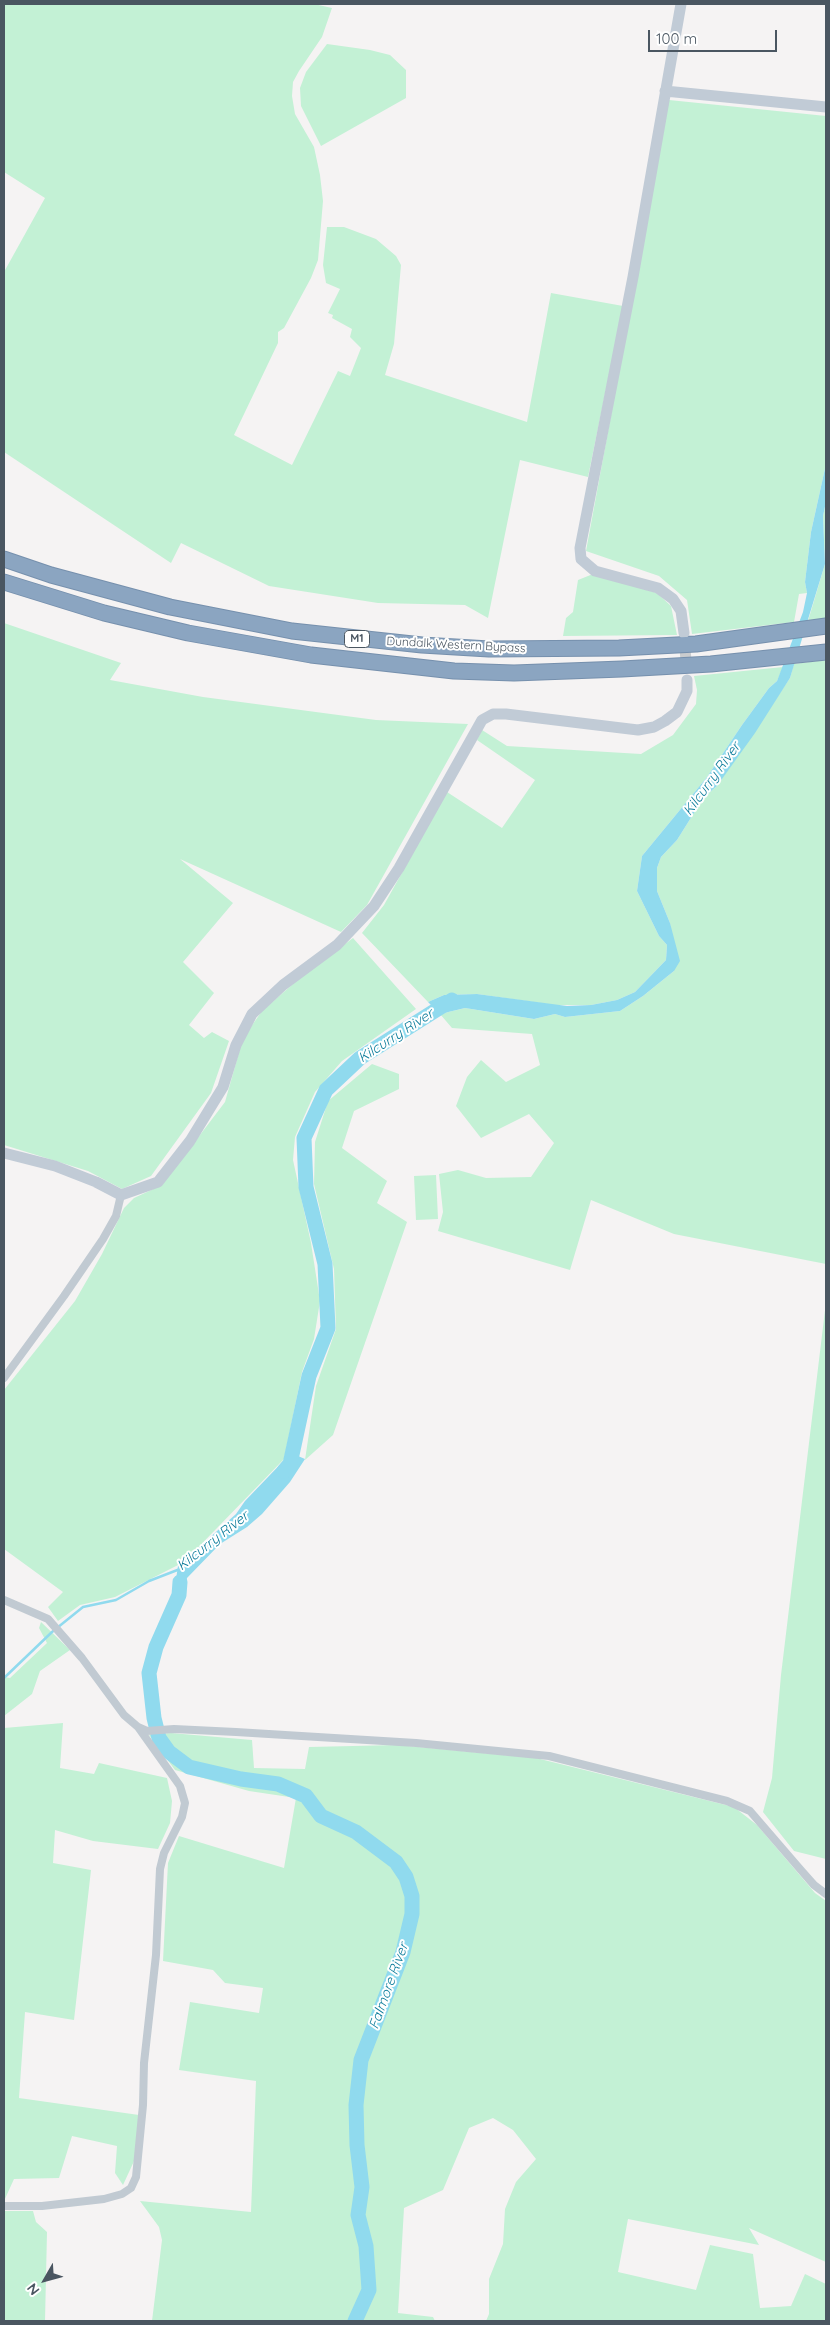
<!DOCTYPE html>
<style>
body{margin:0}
#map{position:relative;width:830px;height:2325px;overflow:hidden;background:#f5f3f3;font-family:Quicksand,sans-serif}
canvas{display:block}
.frame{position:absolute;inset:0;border:5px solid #4a5661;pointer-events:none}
.north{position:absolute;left:20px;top:2255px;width:50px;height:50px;-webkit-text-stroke:4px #fff;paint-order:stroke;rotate:232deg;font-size:14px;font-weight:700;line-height:20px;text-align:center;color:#4a5661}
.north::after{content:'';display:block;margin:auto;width:18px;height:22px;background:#4a5661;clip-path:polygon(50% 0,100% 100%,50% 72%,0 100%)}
.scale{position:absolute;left:648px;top:30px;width:129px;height:22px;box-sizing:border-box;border:2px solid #4a5661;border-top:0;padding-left:6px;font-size:15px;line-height:18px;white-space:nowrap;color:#4a5661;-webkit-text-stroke:4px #fff;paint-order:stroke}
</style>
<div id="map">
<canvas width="830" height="2325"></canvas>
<div class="frame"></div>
<div class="north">N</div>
<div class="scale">100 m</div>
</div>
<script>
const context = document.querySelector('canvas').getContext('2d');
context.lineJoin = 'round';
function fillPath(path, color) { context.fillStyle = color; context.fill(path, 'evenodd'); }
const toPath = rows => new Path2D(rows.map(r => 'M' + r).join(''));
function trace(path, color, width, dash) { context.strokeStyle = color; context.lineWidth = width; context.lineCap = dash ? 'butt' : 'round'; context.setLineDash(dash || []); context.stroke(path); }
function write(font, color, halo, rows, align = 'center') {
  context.font = font + ' Quicksand,sans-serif'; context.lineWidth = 4; context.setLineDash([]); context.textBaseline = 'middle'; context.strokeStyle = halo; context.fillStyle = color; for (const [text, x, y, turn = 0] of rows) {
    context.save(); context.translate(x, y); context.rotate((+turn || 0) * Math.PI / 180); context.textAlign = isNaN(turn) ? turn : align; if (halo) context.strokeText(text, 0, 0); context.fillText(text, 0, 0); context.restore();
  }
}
fillPath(toPath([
 [4,4,314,4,332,8,322,37,299,71,293,82,292,96,295,114,314,147,320,175,323,201,318,260,311,278,284,328,278,332,278,343,234,435,292,465,338,371,350,376,361,348,350,337,352,329,332,318,333,315,328,313,340,289,326,283,323,265,327,227,344,227,376,239,396,256,401,265,394,344,385,375,527,422,551,293,623,306,588,477,520,460,488,618,465,605,378,603,269,586,181,543,171,563,4,452,4,272,45,198,4,172],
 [327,44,370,50,390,55,406,70,406,98,321,146,301,106,300,88,306,72],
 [669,100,826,116,826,464,811,532,805,582,807,593,799,594,794,622,692,634,687,600,659,576,586,551],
 [826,502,826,619,808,621,825,564,823,516],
 [593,574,657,593,671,606,677,635,563,636,566,618,573,612,578,580],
 [4,623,121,663,110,680,203,697,376,720,468,724,367,905,341,932,180,859,233,903,183,962,214,993,189,1025,204,1038,212,1032,229,1041,211,1093,151,1176,122,1189,88,1171,4,1145],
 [826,660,826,1264,674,1234,591,1200,570,1270,438,1231,443,1212,439,1174,458,1170,486,1178,531,1177,554,1143,529,1114,481,1138,456,1106,467,1077,481,1060,506,1082,540,1065,532,1034,452,1028,440,1014,465,1008,534,1019,555,1014,565,1017,620,1011,643,996,674,971,670,923,657,891,657,868,661,857,677,840,704,797,717,786,790,678,794,664],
 [783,667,777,681,769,688,742,725,707,777,642,856,637,891,659,936,667,945,666,960,635,992,617,1000,591,1005,554,1005,477,994,444,995,428,1002,362,933,384,905,447,792,502,828,535,780,477,740,482,730,507,746,641,754,673,735,696,704,697,690,694,676],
 [353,938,416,1009,342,1061,315,1092,295,1137,293,1160,311,1243,320,1301,314,1339,302,1372,284,1459,184,1562,115,1597,80,1605,58,1621,48,1607,63,1592,4,1549,4,1390,75,1301,102,1254,124,1208,134,1198,162,1185,225,1102,243,1038,262,1011,301,977],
 [372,1064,399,1074,399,1089,354,1111,342,1148,387,1181,377,1203,407,1222,333,1435,305,1460,316,1386,336,1329,334,1269,314,1184,315,1142,328,1101],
 [436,1175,438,1219,416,1220,414,1176],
 [826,1302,826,1859,794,1851,763,1812,772,1778,781,1675],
 [41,1622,70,1650,40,1671,32,1694,4,1716,4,1677,10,1678,47,1643,39,1628],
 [63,1723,60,1768,94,1774,99,1763,167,1778,172,1801,170,1823,158,1849,93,1841,55,1830,53,1863,91,1870,74,2020,25,2012,19,2098,139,2115,135,2159,123,2185,115,2173,117,2146,72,2136,59,2178,14,2179,4,2201,4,1728],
 [171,1733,252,1740,254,1768,305,1769,309,1747,397,1745,536,1758,734,1807,757,1825,815,1893,826,1901,826,2262,749,2228,759,2245,628,2219,618,2272,696,2290,710,2245,753,2254,760,2308,791,2306,805,2274,826,2284,826,2321,486,2321,489,2314,489,2279,503,2244,505,2209,516,2182,536,2159,513,2130,493,2118,469,2128,443,2190,404,2208,398,2313,433,2317,435,2321,152,2321,162,2240,159,2227,140,2201,251,2212,256,2081,179,2070,190,2002,259,2013,263,1988,225,1983,213,1970,163,1961,168,1863,179,1836,284,1868,296,1798,249,1791,175,1770,149,1735],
 [4,2211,33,2211,36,2222,47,2232,45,2321,4,2321]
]), '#c3f1d5');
fillPath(toPath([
 [826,464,826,502,823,516,825,564,790,678,755,733,717,786,704,797,677,840,661,857,657,868,657,891,670,923,680,961,674,971,643,996,620,1011,565,1017,555,1014,534,1019,465,1008,440,1014,428,1002,444,995,477,994,567,1006,591,1005,617,1000,635,992,666,960,667,945,659,936,637,891,642,856,707,777,742,725,769,688,777,681,803,612,807,593,805,582,811,532],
 [291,1453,305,1459,290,1482,262,1514,247,1527,220,1544,187,1578,180,1602,173,1599,178,1566,236,1514,245,1501]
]), '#90daee');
trace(toPath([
 [4,1678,52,1632,83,1607,116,1600,149,1581,180,1569]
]), '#90daee', 2.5);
trace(toPath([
 [284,1471,290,1464,309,1376,328,1328,325,1264,306,1187,304,1138,326,1090,360,1058,452,1000],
 [180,1582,179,1595,156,1647,149,1673,154,1718,159,1738,169,1752,189,1767,241,1779,278,1784,306,1796,321,1816,356,1832,396,1862,406,1877,412,1896,412,1914,403,1952,361,2060,356,2105,357,2145,362,2187,358,2215,366,2246,369,2290,355,2321]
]), '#90daee', 15);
trace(toPath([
 [684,636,687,673]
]), '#caccce', 11, [11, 5.5]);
const highway = toPath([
 [4,559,51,575,170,607,292,631,422,645,489,649,619,648,696,644,826,626],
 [4,582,104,613,188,633,311,655,454,671,514,673,622,669,711,664,826,652]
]);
trace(highway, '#7690ad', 17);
trace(toPath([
 [4,1378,64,1296,103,1239,116,1216,121,1195],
 [4,1600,48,1619,82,1658,124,1715,138,1727,147,1731,174,1729,236,1732,416,1743,549,1756,727,1801,750,1811,800,1869,814,1885,826,1894],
 [4,2206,42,2206,104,2199,122,2194,131,2188,136,2177,143,2105,144,2063,156,1955,160,1869,164,1853,182,1817,185,1803,180,1786,138,1727]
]), '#c1cad2', 8);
trace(toPath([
 [681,4,633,277,580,548,581,559,595,571,658,588,673,599,681,611,684,633],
 [665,91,826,107],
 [4,1153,55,1166,96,1182,121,1195,158,1182,190,1141,223,1087,236,1045,252,1014,283,985,337,945,374,906,399,868,482,720,493,714,506,714,638,730,654,727,665,721,677,712,687,691,687,680]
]), '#c1cbd6', 11);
trace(highway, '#8ba5c1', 15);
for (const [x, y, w] of [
 [357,639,25]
]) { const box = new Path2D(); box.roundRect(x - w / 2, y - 8.5, w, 17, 4); context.fillStyle = '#fff'; context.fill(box); trace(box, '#4a5661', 1); }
write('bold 11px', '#4a5661', null, [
 ["M1",357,639]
]);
write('12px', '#4a5661', '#fff', [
 ["Dundalk Western Bypass",456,645,3]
]);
write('italic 14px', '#0c7c9b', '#fff', [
 ["Kilcurry River",712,779,-54],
 ["Kilcurry River",396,1036,-33],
 ["Kilcurry River",213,1541,-38],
 ["Falmore River",389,1986,-70]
]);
</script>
